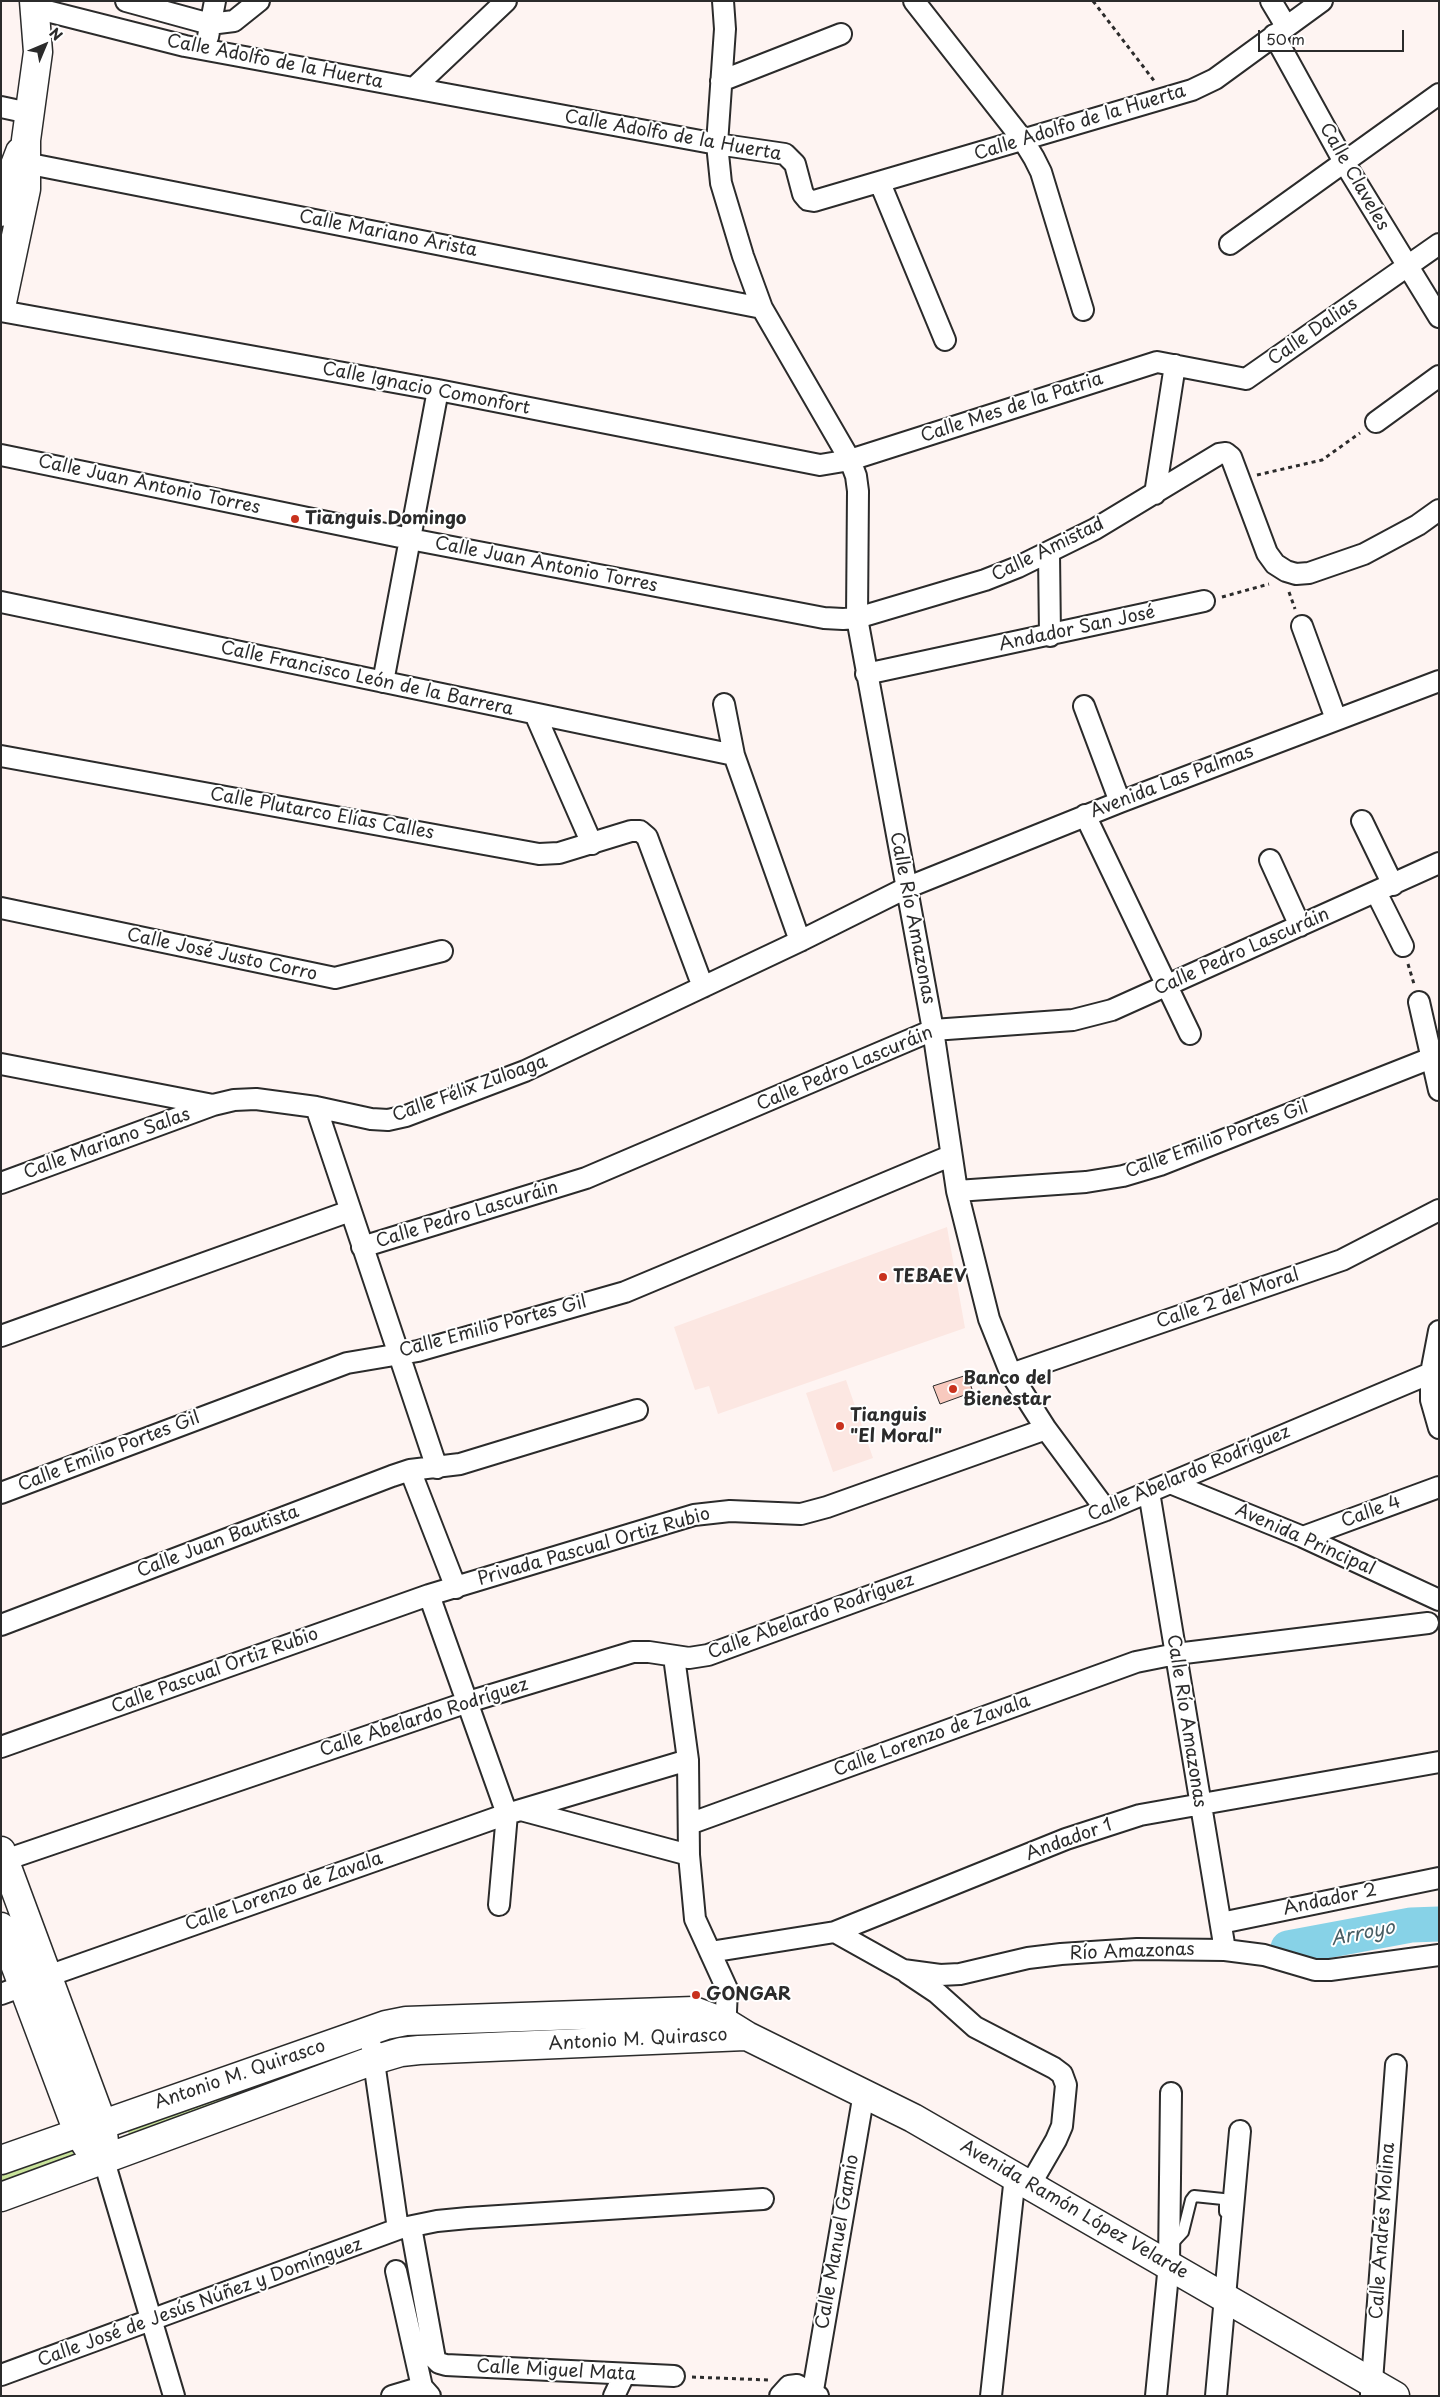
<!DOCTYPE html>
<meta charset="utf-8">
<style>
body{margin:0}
#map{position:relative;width:1440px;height:2397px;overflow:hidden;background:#fef4f2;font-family:"Playpen Sans",sans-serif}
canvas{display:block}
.frame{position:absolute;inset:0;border:2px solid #2b2b2b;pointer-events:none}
.north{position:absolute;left:20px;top:20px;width:50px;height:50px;-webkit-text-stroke:4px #fff;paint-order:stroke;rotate:45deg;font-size:14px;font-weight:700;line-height:20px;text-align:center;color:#2b2b2b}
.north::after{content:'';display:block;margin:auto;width:18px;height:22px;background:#2b2b2b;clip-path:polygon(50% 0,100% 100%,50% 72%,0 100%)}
.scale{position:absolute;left:1258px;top:30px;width:146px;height:22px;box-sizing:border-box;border:2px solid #2b2b2b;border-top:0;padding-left:6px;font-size:15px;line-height:18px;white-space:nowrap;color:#2b2b2b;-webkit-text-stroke:4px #fff;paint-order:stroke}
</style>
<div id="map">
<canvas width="1440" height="2397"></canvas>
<div class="frame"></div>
<div class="north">N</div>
<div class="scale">50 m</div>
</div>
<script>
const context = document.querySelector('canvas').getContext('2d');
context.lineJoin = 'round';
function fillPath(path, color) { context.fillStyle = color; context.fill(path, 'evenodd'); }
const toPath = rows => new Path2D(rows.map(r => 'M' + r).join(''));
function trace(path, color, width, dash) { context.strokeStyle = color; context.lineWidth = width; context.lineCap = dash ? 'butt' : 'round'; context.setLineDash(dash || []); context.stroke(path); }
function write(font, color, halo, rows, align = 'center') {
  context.font = font + ' "Playpen Sans",sans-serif'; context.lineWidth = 4; context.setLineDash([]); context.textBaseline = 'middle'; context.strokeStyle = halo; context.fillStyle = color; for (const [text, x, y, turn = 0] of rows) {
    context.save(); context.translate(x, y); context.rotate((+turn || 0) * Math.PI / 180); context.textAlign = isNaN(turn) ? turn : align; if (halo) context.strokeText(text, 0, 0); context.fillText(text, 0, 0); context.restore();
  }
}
fillPath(toPath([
 [947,1227,965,1328,718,1414,709,1386,695,1390,674,1327],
 [846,1380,873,1458,833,1472,806,1393]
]), '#fce7e2');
fillPath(toPath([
 [351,2047,355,2056,130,2142,128,2131],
 [72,2150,77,2165,1,2192,1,2176]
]), '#c9e49b');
trace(toPath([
 [1288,1948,1411,1925,1439,1924]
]), '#87d2e7', 35);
const building = toPath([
 [967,1375,973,1392,940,1404,933,1386,967,1375]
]);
fillPath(building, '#f8c9be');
trace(building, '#2b2b2b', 1);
const lane = toPath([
 [1170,2246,1183,2232,1191,2200,1194,2196,1223,2199,1225,2203,1225,2212]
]);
const street = toPath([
 [126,1,210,24,234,21,259,1],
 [723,1,725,29,717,144,721,183,743,256,762,308,850,460,856,476,858,491,857,618,933,1030,957,1191,989,1319,1011,1374,1046,1429,1106,1510],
 [914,1,1023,140,1034,158,1041,172,1083,310],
 [1271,1,1286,26],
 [35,8,185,46,717,144,785,154,795,164,803,194,808,200,814,201,1192,90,1215,79,1322,1],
 [1274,35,1344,162,1439,317],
 [208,37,215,1],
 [721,81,841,34],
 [414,88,506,1],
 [1,107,29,113],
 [15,161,762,308],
 [880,183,945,340],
 [1230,244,1439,94],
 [1,311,438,390,820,465,850,460,1157,362,1246,379,1439,244],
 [1376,422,1439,376],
 [1,455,410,539,824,618,843,619,857,618,985,580,1018,567,1095,529,1219,454,1226,453,1231,457,1267,553,1275,564,1286,571,1296,574,1309,573,1364,554,1418,525,1439,510],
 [1155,494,1175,365],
 [1049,553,1050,636],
 [1,602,734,755],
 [1302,626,1336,719],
 [866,674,1204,601],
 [383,682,438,390],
 [724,704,734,755,800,941],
 [1084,706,1120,802],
 [535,714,592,844],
 [1,756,539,854,559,853,631,831,640,831,647,837,703,987],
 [1085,815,1190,1034],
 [1362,821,1393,885],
 [1270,860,1300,926],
 [1376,892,1403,946],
 [1,908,335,978,442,951],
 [1419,1002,1439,1090],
 [1,1064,213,1105,234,1100,256,1099,316,1107,371,1119,388,1120,406,1116,525,1071,800,941,906,888,1120,802,1439,681],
 [316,1107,437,1468],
 [1,1183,213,1105],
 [957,1191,1086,1182,1123,1176,1160,1165,1439,1055],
 [362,1247,586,1178,933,1030,1073,1020,1112,1010,1439,863],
 [1439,1331,1431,1373,1431,1400,1439,1428],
 [1,1336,350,1211],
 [1011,1374,1342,1260,1439,1210],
 [410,1470,456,1588],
 [1170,1483,1303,1537,1439,1600],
 [1149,1492,1225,1950],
 [1,1493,347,1363,418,1351,625,1292,950,1156],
 [1303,1537,1439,1487],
 [429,1595,507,1814,499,1905],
 [1,1625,392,1476,410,1470,460,1464,637,1410],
 [674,1657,688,1760,689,1855,695,1919,727,1989,725,2034],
 [1,1747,429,1595,694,1515,730,1511,801,1514,827,1507,1046,1429],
 [521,1810,689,1855],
 [689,1824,1136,1662,1176,1654,1428,1623],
 [5,1860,468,1702,633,1652,649,1652,689,1658,708,1655,1106,1510,1431,1373],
 [1221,1923,1439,1878],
 [835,1932,903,1970,940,1975,960,1974,1028,1958,1061,1954,1137,1949,1225,1950,1264,1955,1315,1970,1330,1970,1439,1955],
 [710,1952,835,1932,1066,1839,1140,1815,1439,1762],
 [907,1973,937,1993,975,2027,1054,2068,1062,2074,1066,2085,1062,2126,1056,2140,1030,2185],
 [48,1976,507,1814,688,1760],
 [1,1994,23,1986],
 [372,2048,398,2229],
 [107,2171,174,2396],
 [411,2227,435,2359,439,2363,446,2365,674,2376],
 [396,2271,422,2387,430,2396],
 [1,2375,398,2229,437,2221,468,2218,763,2199],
 [1371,2394,1396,2065],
 [392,2396,422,2387],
 [614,2396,624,2375],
 [780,2396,789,2386,797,2385,818,2396],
 [812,2396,864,2093],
 [991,2396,1015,2176],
 [1156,2396,1169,2264,1171,2093],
 [1216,2396,1240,2131]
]);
const secondary = toPath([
 [1,212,7,186,20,152],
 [1,307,26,189,26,140,38,52,34,1],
 [1,1851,102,2123,104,2142],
 [1,1927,78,2132,87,2146],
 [1,2160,386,2025,406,2021,694,2011,726,2023,747,2036,913,2118,1395,2396],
 [1,2197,374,2060,401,2052,419,2050,745,2036]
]);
trace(lane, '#2b2b2b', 14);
trace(street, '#2b2b2b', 24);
trace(secondary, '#2b2b2b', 31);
trace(toPath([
 [1093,1,1155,82],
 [1257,475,1322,460,1360,433],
 [1289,592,1295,609],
 [1222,597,1269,584],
 [1408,964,1414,984],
 [692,2377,768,2380]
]), '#2b2b2b', 3, [4, 4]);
trace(lane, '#fff', 10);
trace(street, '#fff', 20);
trace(secondary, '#fff', 28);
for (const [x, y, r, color] of [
 [295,519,5,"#c8321e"],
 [883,1277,5,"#c8321e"],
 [953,1389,5,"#c8321e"],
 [840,1426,5,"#c8321e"],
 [696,1995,5,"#c8321e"]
]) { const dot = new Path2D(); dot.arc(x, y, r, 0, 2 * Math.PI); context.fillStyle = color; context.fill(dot); trace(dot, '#fff', 2); }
write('18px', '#2b2b2b', '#fff', [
 ["Calle Adolfo de la Huerta",275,62,11],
 ["Calle Adolfo de la Huerta",1080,123,-17],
 ["Calle Adolfo de la Huerta",673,136,10],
 ["Calle Claveles",1354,177,60],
 ["Calle Mariano Arista",388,234,11],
 ["Calle Dalias",1313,332,-35],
 ["Calle Ignacio Comonfort",426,389,11],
 ["Calle Mes de la Patria",1012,408,-18],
 ["Calle Juan Antonio Torres",149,485,12],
 ["Calle Amistad",1048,550,-26],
 ["Calle Juan Antonio Torres",546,565,11],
 ["Andador San José",1077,629,-12],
 ["Calle Francisco León de la Barrera",367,679,12],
 ["Avenida Las Palmas",1172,782,-21],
 ["Calle Plutarco Elías Calles",322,814,10],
 ["Calle Río Amazonas",912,918,79],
 ["Calle Pedro Lascuráin",1242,952,-24],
 ["Calle José Justo Corro",222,955,12],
 ["Calle Pedro Lascuráin",845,1069,-23],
 ["Calle Félix Zuloaga",470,1089,-20],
 ["Calle Emilio Portes Gil",1217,1140,-20],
 ["Calle Mariano Salas",107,1144,-20],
 ["Calle Pedro Lascuráin",467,1215,-17],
 ["Calle 2 del Moral",1228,1299,-19],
 ["Calle Emilio Portes Gil",493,1327,-15],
 ["Calle Emilio Portes Gil",109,1452,-21],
 ["Calle Abelardo Rodríguez",1189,1474,-23],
 ["Calle 4",1371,1512,-20],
 ["Avenida Principal",1305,1540,24],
 ["Calle Juan Bautista",218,1542,-21],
 ["Privada Pascual Ortiz Rubio",594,1547,-16],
 ["Calle Abelardo Rodríguez",811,1617,-20],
 ["Calle Pascual Ortiz Rubio",215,1671,-20],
 ["Calle Abelardo Rodríguez",424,1718,-18],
 ["Calle Río Amazonas",1186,1721,81],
 ["Calle Lorenzo de Zavala",932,1736,-20],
 ["Andador 1",1069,1840,-20],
 ["Calle Lorenzo de Zavala",284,1892,-19],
 ["Andador 2",1330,1900,-12],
 ["Río Amazonas",1132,1952,-2],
 ["Antonio M. Quirasco",638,2040,-3],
 ["Antonio M. Quirasco",240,2075,-19],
 ["Avenida Ramón López Velarde",1074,2210,30],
 ["Calle Andrés Molina",1383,2231,-86],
 ["Calle Manuel Gamio",838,2242,-80],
 ["Calle José de Jesús Núñez y Domínguez",200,2303,-20],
 ["Calle Miguel Mata",556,2371,3]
]);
write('bold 18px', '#2b2b2b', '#fff', [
 ["Tianguis Domingo",305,519],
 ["TEBAEV",893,1277],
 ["Banco del",963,1379],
 ["Bienestar",963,1400],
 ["Tianguis",850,1416],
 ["\"El Moral\"",850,1437],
 ["GONGAR",706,1995]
], 'left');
write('italic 19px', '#475d63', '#fff', [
 ["Arroyo",1363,1934,-11]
]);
</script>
